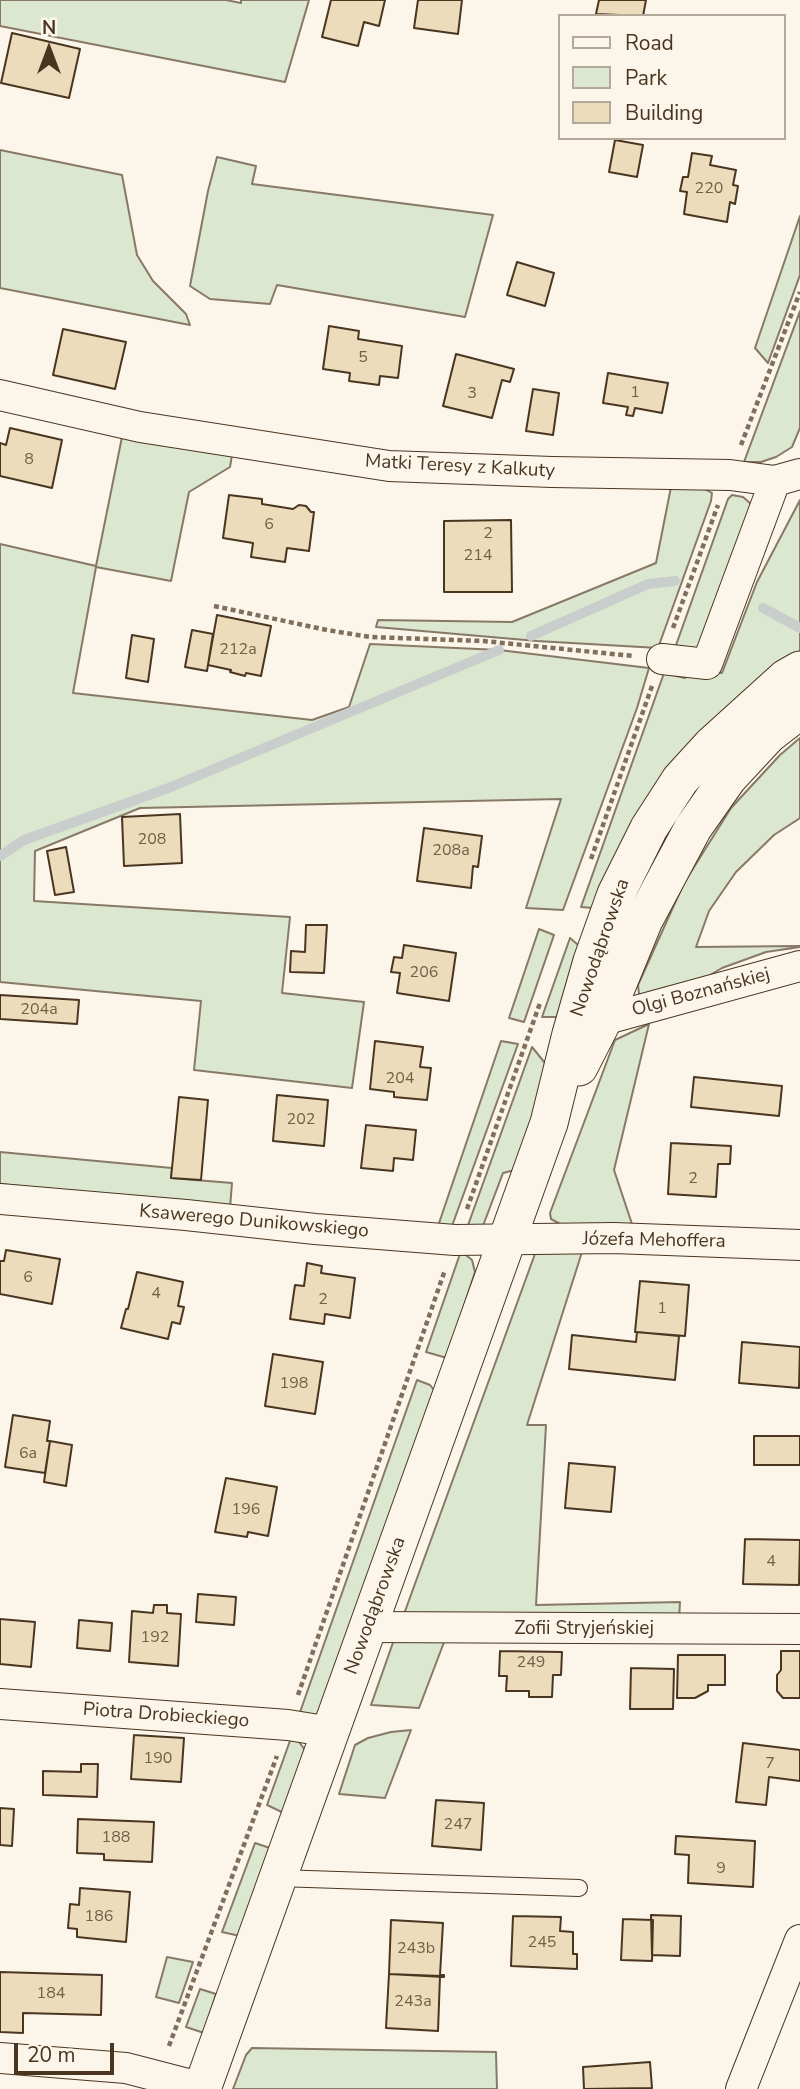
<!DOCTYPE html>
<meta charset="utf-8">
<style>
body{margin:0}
#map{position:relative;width:800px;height:2089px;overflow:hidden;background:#fbf6e9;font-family:"Nunito Sans",sans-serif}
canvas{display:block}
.legend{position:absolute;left:558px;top:14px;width:228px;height:126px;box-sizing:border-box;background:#fbf6e9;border:2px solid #b4a999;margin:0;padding:9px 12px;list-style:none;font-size:21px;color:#4a3520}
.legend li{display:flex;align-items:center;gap:14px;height:35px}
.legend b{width:35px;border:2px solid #b4a999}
.north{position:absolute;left:14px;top:14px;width:70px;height:70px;-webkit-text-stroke:5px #fbf6e9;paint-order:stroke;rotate:0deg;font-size:19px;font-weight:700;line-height:28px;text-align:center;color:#4a3520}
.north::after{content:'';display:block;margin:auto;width:24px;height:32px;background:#4a3520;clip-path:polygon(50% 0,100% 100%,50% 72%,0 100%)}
.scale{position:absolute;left:14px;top:2043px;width:100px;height:32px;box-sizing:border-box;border:4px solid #4a3520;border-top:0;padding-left:9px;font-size:21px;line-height:24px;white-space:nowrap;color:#4a3520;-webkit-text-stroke:5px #fbf6e9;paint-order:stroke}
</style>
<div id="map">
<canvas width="800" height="2089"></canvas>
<ul class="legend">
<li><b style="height:9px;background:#fbf6e9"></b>Road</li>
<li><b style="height:19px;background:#dce7d0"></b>Park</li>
<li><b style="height:19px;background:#ecdcbc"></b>Building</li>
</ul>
<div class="north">N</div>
<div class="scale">20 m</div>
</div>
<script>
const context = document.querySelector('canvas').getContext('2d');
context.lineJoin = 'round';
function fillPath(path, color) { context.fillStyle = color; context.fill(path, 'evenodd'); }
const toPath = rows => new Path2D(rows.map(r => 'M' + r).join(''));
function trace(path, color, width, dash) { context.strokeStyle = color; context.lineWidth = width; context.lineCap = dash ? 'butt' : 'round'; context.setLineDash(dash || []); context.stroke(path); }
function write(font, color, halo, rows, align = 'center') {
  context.font = font + ' "Nunito Sans",sans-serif'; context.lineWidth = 5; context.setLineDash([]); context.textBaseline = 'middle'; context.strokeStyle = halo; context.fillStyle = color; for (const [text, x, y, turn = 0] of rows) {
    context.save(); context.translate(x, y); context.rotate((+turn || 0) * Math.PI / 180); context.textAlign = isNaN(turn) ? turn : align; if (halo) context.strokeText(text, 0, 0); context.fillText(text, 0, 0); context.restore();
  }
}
const green = toPath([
 [0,0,226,0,241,3,241,0,309,0,285,82,0,26,0,0],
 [0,150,122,175,137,255,153,281,186,314,190,325,0,288,0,150],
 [217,157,256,166,252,184,493,215,465,317,277,285,270,304,210,299,190,286,208,191,217,157],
 [800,216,800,275,768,363,755,348,800,216],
 [800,311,800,428,792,447,776,457,761,462,744,462,800,311],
 [122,437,232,455,230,467,189,492,171,581,96,567,73,693,312,720,349,707,370,644,499,650,649,668,637,708,563,910,526,908,561,799,140,808,35,851,34,901,290,917,282,993,364,1002,352,1088,194,1070,201,1001,0,982,0,544,96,566,122,437],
 [671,487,703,488,712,493,711,501,658,648,537,641,376,627,378,620,512,622,656,563,671,487],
 [732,495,743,497,751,504,698,654,675,648,728,499,732,495],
 [800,500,800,651,710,725,593,908,581,907,664,673,685,678,695,672,722,673,757,582,800,500],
 [800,738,800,818,774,835,736,872,709,911,696,947,800,946,800,947,766,952,722,968,683,991,646,997,639,994,638,985,684,883,731,808,780,755,800,738],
 [539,929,554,935,524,1022,509,1018,539,929],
 [570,938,585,951,565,1017,542,1017,570,938],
 [649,1024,614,1170,632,1224,562,1225,551,1219,550,1213,615,1040,649,1024],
 [501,1041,518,1044,452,1226,438,1226,501,1041],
 [532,1047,549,1068,515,1170,503,1173,481,1231,467,1228,532,1047],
 [0,1152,172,1168,171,1178,232,1183,230,1208,0,1184,0,1152],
 [461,1251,472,1260,475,1272,447,1358,426,1352,461,1251],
 [536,1251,582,1252,527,1425,546,1425,536,1605,680,1602,679,1621,404,1614,536,1251],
 [417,1380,430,1385,434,1390,318,1715,299,1715,417,1380],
 [396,1634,446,1637,419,1708,371,1705,396,1634],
 [411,1730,385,1798,339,1794,355,1745,368,1738,391,1732,411,1730],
 [291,1738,299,1742,305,1750,284,1813,267,1805,291,1738],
 [255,1843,270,1848,240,1936,222,1932,255,1843],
 [167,1957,193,1962,179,2003,156,1997,167,1957],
 [200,1989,216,1994,204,2033,186,2027,200,1989],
 [252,2048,496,2052,497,2089,233,2089,246,2055,252,2048]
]);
fillPath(green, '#dce7d0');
trace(green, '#887966', 2);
trace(toPath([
 [763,608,800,628],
 [531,636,648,584,675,581],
 [0,856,24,840,166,789,499,650]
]), '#c9cecd', 10);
const building = toPath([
 [331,0,385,0,379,26,364,22,358,46,322,37,331,0],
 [418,0,462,0,458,34,414,28,418,0],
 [599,0,646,0,643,16,596,14,599,0],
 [12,33,80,49,69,98,1,83,12,33],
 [615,140,643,145,637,177,609,172,615,140],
 [692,153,712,156,710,165,736,170,733,185,738,186,735,204,730,202,727,222,684,214,687,192,680,191,683,177,688,177,692,153],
 [517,262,554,273,545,306,507,295,517,262],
 [329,326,359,331,358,339,402,346,398,378,380,376,379,385,349,381,350,373,323,369,329,326],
 [63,329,126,342,115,389,53,375,63,329],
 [456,354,514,369,510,382,502,380,492,418,443,406,456,354],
 [608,373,668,383,662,413,635,408,633,416,626,415,628,407,603,403,608,373],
 [533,389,559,393,553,435,526,431,533,389],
 [10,428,62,440,52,488,0,476,0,443,6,445,10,428],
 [229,495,262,499,262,504,293,509,299,505,306,506,311,512,314,512,309,551,287,548,285,562,251,557,253,543,223,538,229,495],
 [511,520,512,592,444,592,444,521,511,520],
 [217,615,271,626,261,676,246,673,245,676,230,672,231,670,208,665,217,615],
 [192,630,213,634,207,671,185,667,192,630],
 [132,635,154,639,148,682,126,678,132,635],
 [180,814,182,863,124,866,122,817,180,814],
 [424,828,482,836,478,867,473,866,471,888,417,881,424,828],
 [66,847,74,892,55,895,47,851,66,847],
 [306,925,327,925,324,973,290,972,291,951,305,952,306,925],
 [404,945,456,953,449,1001,397,993,400,973,391,972,394,957,402,958,404,945],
 [0,995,79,1000,77,1024,0,1019,0,995],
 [375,1041,423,1047,420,1067,431,1068,427,1100,394,1097,394,1092,370,1089,375,1041],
 [694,1077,782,1086,779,1116,691,1107,694,1077],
 [277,1095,328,1100,324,1146,273,1141,277,1095],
 [179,1097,208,1100,201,1180,171,1178,179,1097],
 [366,1125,416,1130,413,1160,394,1158,393,1171,361,1168,366,1125],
 [671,1143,731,1146,730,1164,718,1164,716,1197,668,1194,671,1143],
 [6,1250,60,1259,52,1304,0,1294,0,1261,4,1261,6,1250],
 [307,1263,322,1266,321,1273,355,1278,350,1318,325,1314,324,1324,290,1319,295,1285,304,1286,307,1263],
 [137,1272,183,1282,178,1306,184,1307,180,1324,172,1322,168,1339,121,1328,126,1309,128,1309,137,1272],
 [640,1281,689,1285,685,1336,635,1332,640,1281],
 [637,1332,679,1336,675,1380,569,1369,572,1335,636,1342,637,1332],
 [742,1342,800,1347,799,1388,739,1383,742,1342],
 [273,1354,323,1362,315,1414,265,1406,273,1354],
 [13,1415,50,1421,47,1441,50,1441,45,1473,5,1467,13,1415],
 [754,1436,800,1436,800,1465,754,1465,754,1436],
 [50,1441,72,1445,66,1486,44,1482,50,1441],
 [569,1463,615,1467,611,1512,565,1508,569,1463],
 [226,1478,277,1487,268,1536,248,1532,247,1537,215,1532,226,1478],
 [745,1539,800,1540,799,1585,743,1584,745,1539],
 [198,1594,236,1597,234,1625,196,1622,198,1594],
 [154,1605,167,1605,167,1613,181,1614,178,1666,129,1662,132,1611,153,1613,154,1605],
 [0,1619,35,1622,31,1667,0,1664,0,1619],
 [79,1620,112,1623,110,1651,77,1648,79,1620],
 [500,1651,562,1652,561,1675,553,1675,552,1697,529,1697,529,1691,506,1691,507,1676,499,1676,500,1651],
 [781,1651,800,1651,800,1698,783,1698,777,1691,777,1675,781,1670,781,1651],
 [678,1655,725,1655,725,1685,708,1685,708,1691,695,1698,677,1698,678,1655],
 [631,1668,674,1669,673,1709,630,1709,631,1668],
 [134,1735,184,1738,181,1782,131,1779,134,1735],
 [743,1743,800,1750,800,1781,769,1777,766,1805,736,1802,743,1743],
 [81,1764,98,1764,97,1797,43,1795,43,1771,81,1772,81,1764],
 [436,1800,484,1803,481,1850,432,1846,436,1800],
 [0,1808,14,1809,12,1846,0,1845,0,1808],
 [78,1819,154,1822,152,1862,104,1860,104,1854,77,1853,78,1819],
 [676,1836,755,1841,753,1887,688,1883,689,1855,675,1854,676,1836],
 [80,1888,130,1892,126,1942,77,1937,77,1929,68,1928,70,1904,79,1905,80,1888],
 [651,1915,681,1916,680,1956,652,1955,651,1915],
 [513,1916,561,1917,560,1931,573,1932,573,1954,577,1954,577,1969,511,1966,513,1916],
 [623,1919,653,1920,652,1961,621,1960,623,1919],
 [391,1920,443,1923,440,1975,444,1975,444,1977,389,1974,391,1920],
 [0,1972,102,1975,101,2015,23,2013,23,2033,0,2032,0,1972],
 [389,1974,440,1976,438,2031,386,2028,389,1974],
 [650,2062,652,2088,584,2089,583,2067,650,2062]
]);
fillPath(building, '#ecdcbc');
trace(building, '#4a3520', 2);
const service = toPath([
 [278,1878,579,1888]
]);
const minor = toPath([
 [0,395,140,427,389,466,552,472,730,475,775,481,800,474],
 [662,659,707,664,775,481],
 [603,1020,800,966],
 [0,1199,186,1215,315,1229,455,1240,614,1238,800,1245],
 [368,1627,800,1629],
 [0,1704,288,1725,331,1732],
 [0,2058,126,2068,203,2088],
 [741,2089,800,1940]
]);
const tertiary = toPath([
 [579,1067,603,1020,644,920,693,828,728,778,768,735,800,710],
 [202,2089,549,1123,571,1034,592,961,616,894,649,828,680,780,712,745,786,678,800,670]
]);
trace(service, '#4a3520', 18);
trace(minor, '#4a3520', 32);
trace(tertiary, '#4a3520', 39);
trace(toPath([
 [741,445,800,292],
 [214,606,327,630,370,637,483,641,633,656],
 [673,628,718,505],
 [591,859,652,686],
 [467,1209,540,1003],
 [298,1695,445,1270],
 [169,2046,277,1756]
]), '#7f6f5c', 4.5, [5, 3.5]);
trace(service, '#fbf6e9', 16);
trace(minor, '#fbf6e9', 30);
trace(tertiary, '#fbf6e9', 37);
write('16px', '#725f47', null, [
 ["220",709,189],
 ["5",363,358],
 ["1",635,393],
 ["3",472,394],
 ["8",29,460],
 ["6",269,525],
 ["2",488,534],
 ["214",478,556],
 ["212a",238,650],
 ["208",152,840],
 ["208a",451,851],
 ["206",424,973],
 ["204a",39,1010],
 ["204",400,1079],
 ["202",301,1120],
 ["2",693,1179],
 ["6",28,1278],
 ["4",156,1294],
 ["2",323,1300],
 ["1",662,1309],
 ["198",294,1384],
 ["6a",28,1454],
 ["196",246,1510],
 ["4",771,1562],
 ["192",155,1638],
 ["249",531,1663],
 ["190",158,1759],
 ["7",770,1764],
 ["247",458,1825],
 ["188",116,1838],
 ["9",721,1869],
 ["186",99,1917],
 ["245",542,1943],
 ["243b",416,1949],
 ["184",51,1994],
 ["243a",413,2002]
]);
write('19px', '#4a3520', '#fbf6e9', [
 ["Matki Teresy z Kalkuty",460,467,3],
 ["Nowodąbrowska",601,948,-71],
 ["Olgi Boznańskiej",701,993,-15],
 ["Ksawerego Dunikowskiego",254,1222,5],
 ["Józefa Mehoffera",654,1241,1],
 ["Nowodąbrowska",376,1606,-70],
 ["Zofii Stryjeńskiej",584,1629],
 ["Piotra Drobieckiego",166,1716,4]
]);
</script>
